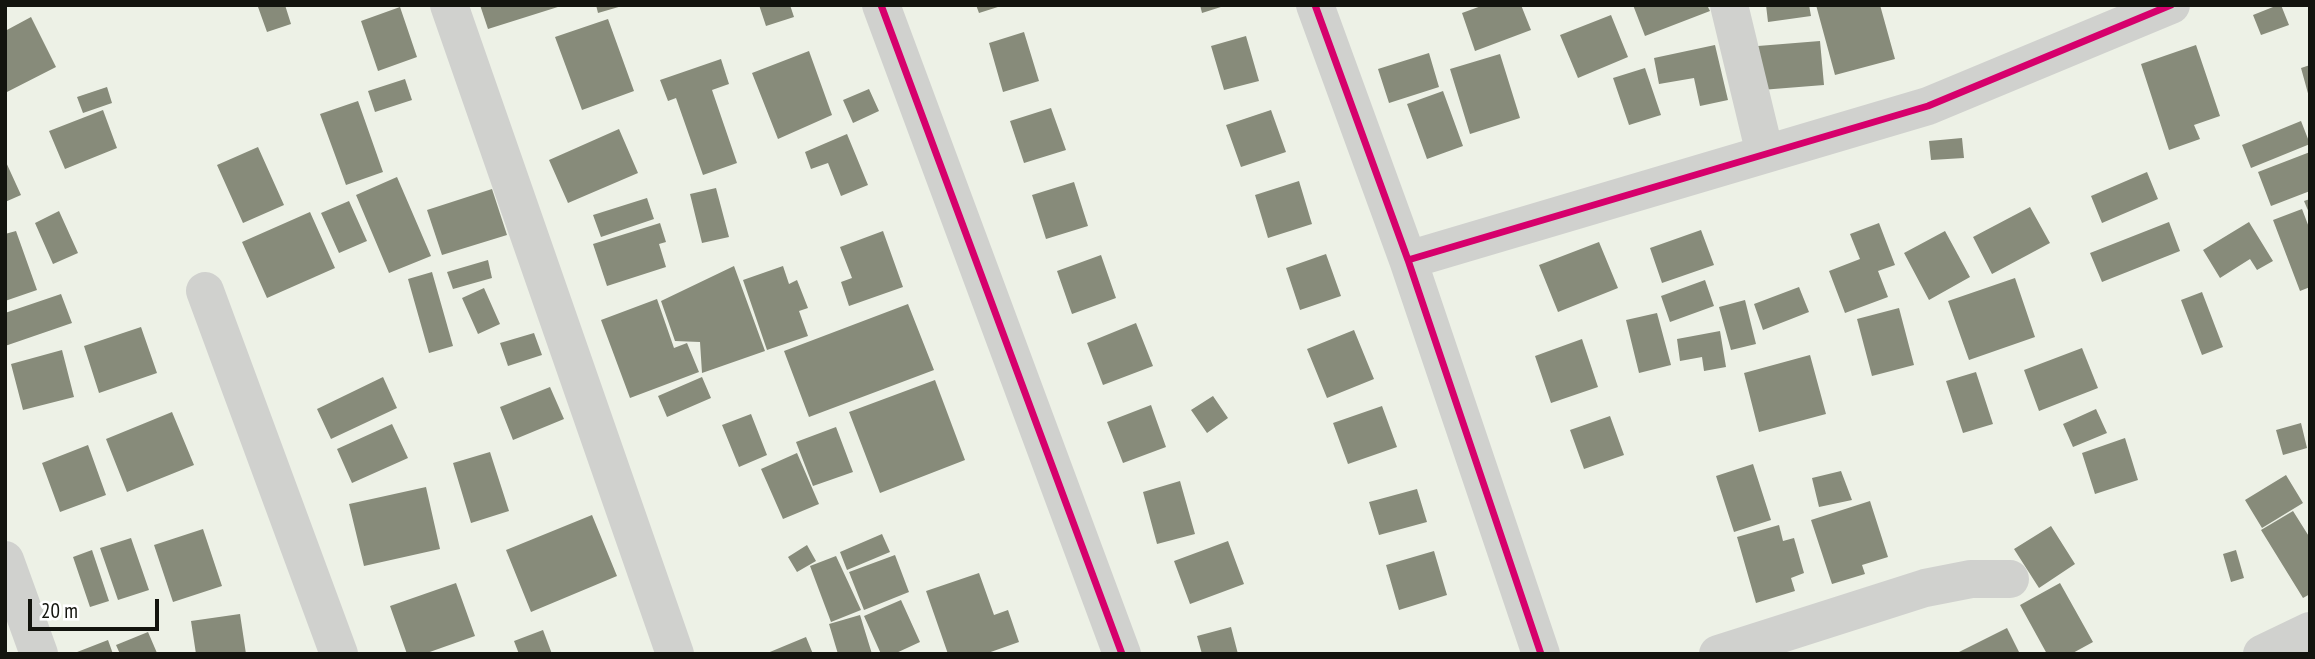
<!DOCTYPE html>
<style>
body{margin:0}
#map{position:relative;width:2315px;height:659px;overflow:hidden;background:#edf1e6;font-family:"PT Sans Narrow",sans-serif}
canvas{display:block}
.frame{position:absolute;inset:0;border:7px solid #13140e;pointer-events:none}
.scale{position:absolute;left:28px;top:599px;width:131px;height:32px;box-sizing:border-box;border:4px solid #13140e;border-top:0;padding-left:9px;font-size:21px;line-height:24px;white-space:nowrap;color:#13140e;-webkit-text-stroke:5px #fff;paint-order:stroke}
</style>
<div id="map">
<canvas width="2315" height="659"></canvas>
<div class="frame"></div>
<div class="scale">20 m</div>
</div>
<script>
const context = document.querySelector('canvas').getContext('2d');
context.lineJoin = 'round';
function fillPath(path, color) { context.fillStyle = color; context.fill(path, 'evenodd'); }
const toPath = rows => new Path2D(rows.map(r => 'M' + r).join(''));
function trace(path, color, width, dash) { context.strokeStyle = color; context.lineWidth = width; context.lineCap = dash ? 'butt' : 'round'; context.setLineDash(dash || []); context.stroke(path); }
fillPath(toPath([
 [263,5,285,5,291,24,267,32,258,7],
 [480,5,561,5,561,6,488,29],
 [596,5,622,5,622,6,598,13],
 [759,5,790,5,794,17,766,26],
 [976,5,1000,5,1001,6,979,13],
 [1200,5,1224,5,1224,6,1202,13],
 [1484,5,1521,5,1531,30,1475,51,1462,13],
 [1633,5,1707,5,1710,11,1645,36],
 [1766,5,1809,5,1811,16,1768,22],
 [1816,5,1880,5,1895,59,1835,75],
 [2278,5,2281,5,2289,25,2261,35,2253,15],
 [400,7,417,57,378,71,361,21],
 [1611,15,1628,57,1578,78,1560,35],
 [31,17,56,67,5,93,5,31],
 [608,19,634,91,582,110,555,37],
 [1024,32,1039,81,1003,92,989,43],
 [1246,36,1259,81,1224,90,1211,46],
 [1820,41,1824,85,1761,90,1758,46],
 [1715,45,1728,100,1700,106,1694,78,1659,84,1654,58],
 [2196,45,2220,116,2194,125,2200,139,2169,150,2141,64],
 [809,51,832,115,778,139,752,73],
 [1429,53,1439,87,1389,103,1378,69],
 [1500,54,1520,118,1470,134,1450,69],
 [721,59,729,84,712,90,737,163,703,175,676,98,668,101,660,80],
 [2310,65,2310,97,2309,97,2301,68],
 [1645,68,1661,115,1629,125,1613,78],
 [405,79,412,100,375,112,368,91],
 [107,87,112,103,83,113,77,97],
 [869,89,879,111,853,123,843,100],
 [1443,91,1463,146,1427,159,1407,104],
 [358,101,383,172,346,185,320,114],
 [1051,108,1066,150,1024,163,1010,121],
 [103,110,117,148,65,169,49,131],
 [1271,110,1286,152,1241,167,1226,125],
 [2301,121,2310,144,2251,168,2242,145],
 [619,129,638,173,568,203,549,160],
 [847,134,868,185,841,196,828,163,811,169,805,152],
 [1962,138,1964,158,1931,160,1929,141],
 [258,147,284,205,243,223,217,165],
 [2310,152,2310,191,2271,206,2258,172],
 [5,160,21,195,5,202],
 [2147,172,2158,199,2102,223,2091,196],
 [397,177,431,256,389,273,356,195],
 [1299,181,1312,224,1268,238,1255,195],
 [1074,182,1088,226,1046,239,1032,195],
 [716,188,729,237,702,243,690,194],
 [492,189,507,235,442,255,427,210],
 [647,198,654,219,601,237,593,215],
 [2310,199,2310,215,2304,201],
 [349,201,367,241,339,253,321,213],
 [2030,207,2050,243,1992,274,1973,237],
 [2302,209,2310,230,2310,287,2300,291,2273,220],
 [59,211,78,253,53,264,35,223],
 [310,212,335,268,267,298,242,242],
 [2169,222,2180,251,2102,282,2090,253],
 [2249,222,2273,261,2257,270,2250,259,2220,278,2203,250],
 [660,223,666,242,659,244,666,267,607,286,593,244],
 [1879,223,1895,265,1878,271,1888,297,1845,313,1829,271,1860,259,1850,234],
 [1701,230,1714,265,1662,283,1650,248],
 [16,231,37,290,5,301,5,234],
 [883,231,903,287,849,306,841,282,852,278,840,247],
 [1945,231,1970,277,1929,300,1904,253],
 [1599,242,1618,288,1558,312,1539,265],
 [1326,254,1341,296,1300,310,1286,268],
 [1101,255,1116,298,1072,314,1057,271],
 [488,260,492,278,453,289,447,272],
 [734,266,765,351,702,373,700,342,675,341,661,301],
 [783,266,789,284,797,280,808,308,799,311,808,336,767,350,743,280],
 [432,272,453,346,429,353,408,279],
 [2015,278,2035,337,1969,360,1948,301],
 [1705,280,1714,306,1670,322,1661,296],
 [1799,287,1809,312,1763,330,1754,304],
 [484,288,500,324,478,334,462,298],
 [2202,292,2223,347,2202,355,2181,300],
 [61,294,72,323,5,346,5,313],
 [657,299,674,348,687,343,699,372,630,398,601,320],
 [1745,300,1756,344,1731,350,1719,307],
 [908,304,934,370,809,417,784,351],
 [1899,308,1914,365,1872,376,1857,319],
 [1657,313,1671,365,1639,373,1626,320],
 [1136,323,1153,366,1103,385,1087,343],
 [141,327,157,373,99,393,84,346],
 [1354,330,1374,379,1327,398,1307,349],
 [1720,331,1726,367,1704,371,1702,357,1680,361,1677,339],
 [534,333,542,355,508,366,500,343],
 [1582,339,1598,387,1551,403,1535,356],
 [2082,348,2098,388,2039,411,2024,370],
 [62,350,74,397,23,410,11,364],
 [1810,355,1826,414,1759,432,1744,373],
 [1976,372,1993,424,1963,433,1946,381],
 [383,377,397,408,331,439,317,409],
 [702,377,711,398,667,417,658,396],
 [935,380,965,460,880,493,849,412],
 [550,387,564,419,513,440,500,407],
 [1213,396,1228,418,1207,433,1191,410],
 [1151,405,1166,447,1123,463,1107,422],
 [1382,406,1397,447,1348,464,1333,423],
 [2096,409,2107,433,2073,447,2063,424],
 [172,412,194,465,127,492,106,439],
 [751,414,767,455,739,467,722,425],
 [1610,416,1624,455,1584,469,1570,430],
 [2301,423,2307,448,2283,455,2276,430],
 [392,424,408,458,352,483,337,449],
 [836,427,853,472,813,486,796,442],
 [2125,438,2138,480,2095,494,2082,453],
 [88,445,106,495,60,512,42,463],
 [490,452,509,511,471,523,453,463],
 [797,453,819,504,783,519,761,469],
 [1753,464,1771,520,1734,532,1716,476],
 [1841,471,1852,500,1819,507,1812,478],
 [2286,475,2303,503,2262,528,2245,500],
 [1180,481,1195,534,1157,544,1143,492],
 [426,487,440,549,364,566,349,504],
 [1417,489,1427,522,1379,535,1369,502],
 [1870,501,1888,557,1862,565,1865,574,1832,584,1811,520],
 [2293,511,2310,538,2310,594,2303,598,2261,530],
 [592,515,617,576,531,612,506,550],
 [1779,525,1783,541,1794,538,1804,573,1791,578,1795,591,1756,603,1737,537],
 [2051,526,2075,564,2039,588,2014,549],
 [203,529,222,586,173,602,154,545],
 [882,534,890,552,847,570,840,552],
 [131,538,149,590,118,600,100,548],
 [1228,541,1244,584,1190,604,1174,561],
 [807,545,816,561,797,572,788,557],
 [92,550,109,601,90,607,73,557],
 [2236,550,2244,578,2231,582,2223,554],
 [1434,551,1447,595,1399,610,1386,565],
 [895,555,909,592,864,610,849,572],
 [836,556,861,610,831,622,810,566],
 [979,573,994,615,1008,610,1019,642,985,654,948,654,926,591],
 [456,583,475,636,424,654,407,654,390,606],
 [2060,583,2093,642,2071,654,2047,654,2020,605],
 [901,600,920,642,894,654,881,654,864,616],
 [240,614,246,654,196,654,191,621],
 [860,615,872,654,838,654,829,624],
 [1231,627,1238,654,1202,654,1197,636],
 [2007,628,2020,654,1955,654],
 [543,630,552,654,519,654,514,641],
 [148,632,157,653,120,654,116,645],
 [806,637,813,654,765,654],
 [108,640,113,654,72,654]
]), '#878b7a');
trace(toPath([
 [449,5,675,654],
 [881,5,1122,654],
 [1315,5,1408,260,1541,654],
 [1729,5,1765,154],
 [1408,260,1928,106,2171,5],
 [205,291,339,654],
 [5,560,39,654],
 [1718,654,1925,588,1971,579,2010,579],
 [2262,654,2310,631]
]), '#d0d1ce', 38);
trace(toPath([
 [881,5,1122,654],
 [1315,5,1408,260,1541,654],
 [1408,260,1928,106,2171,5]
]), '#d6006c', 7);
</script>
